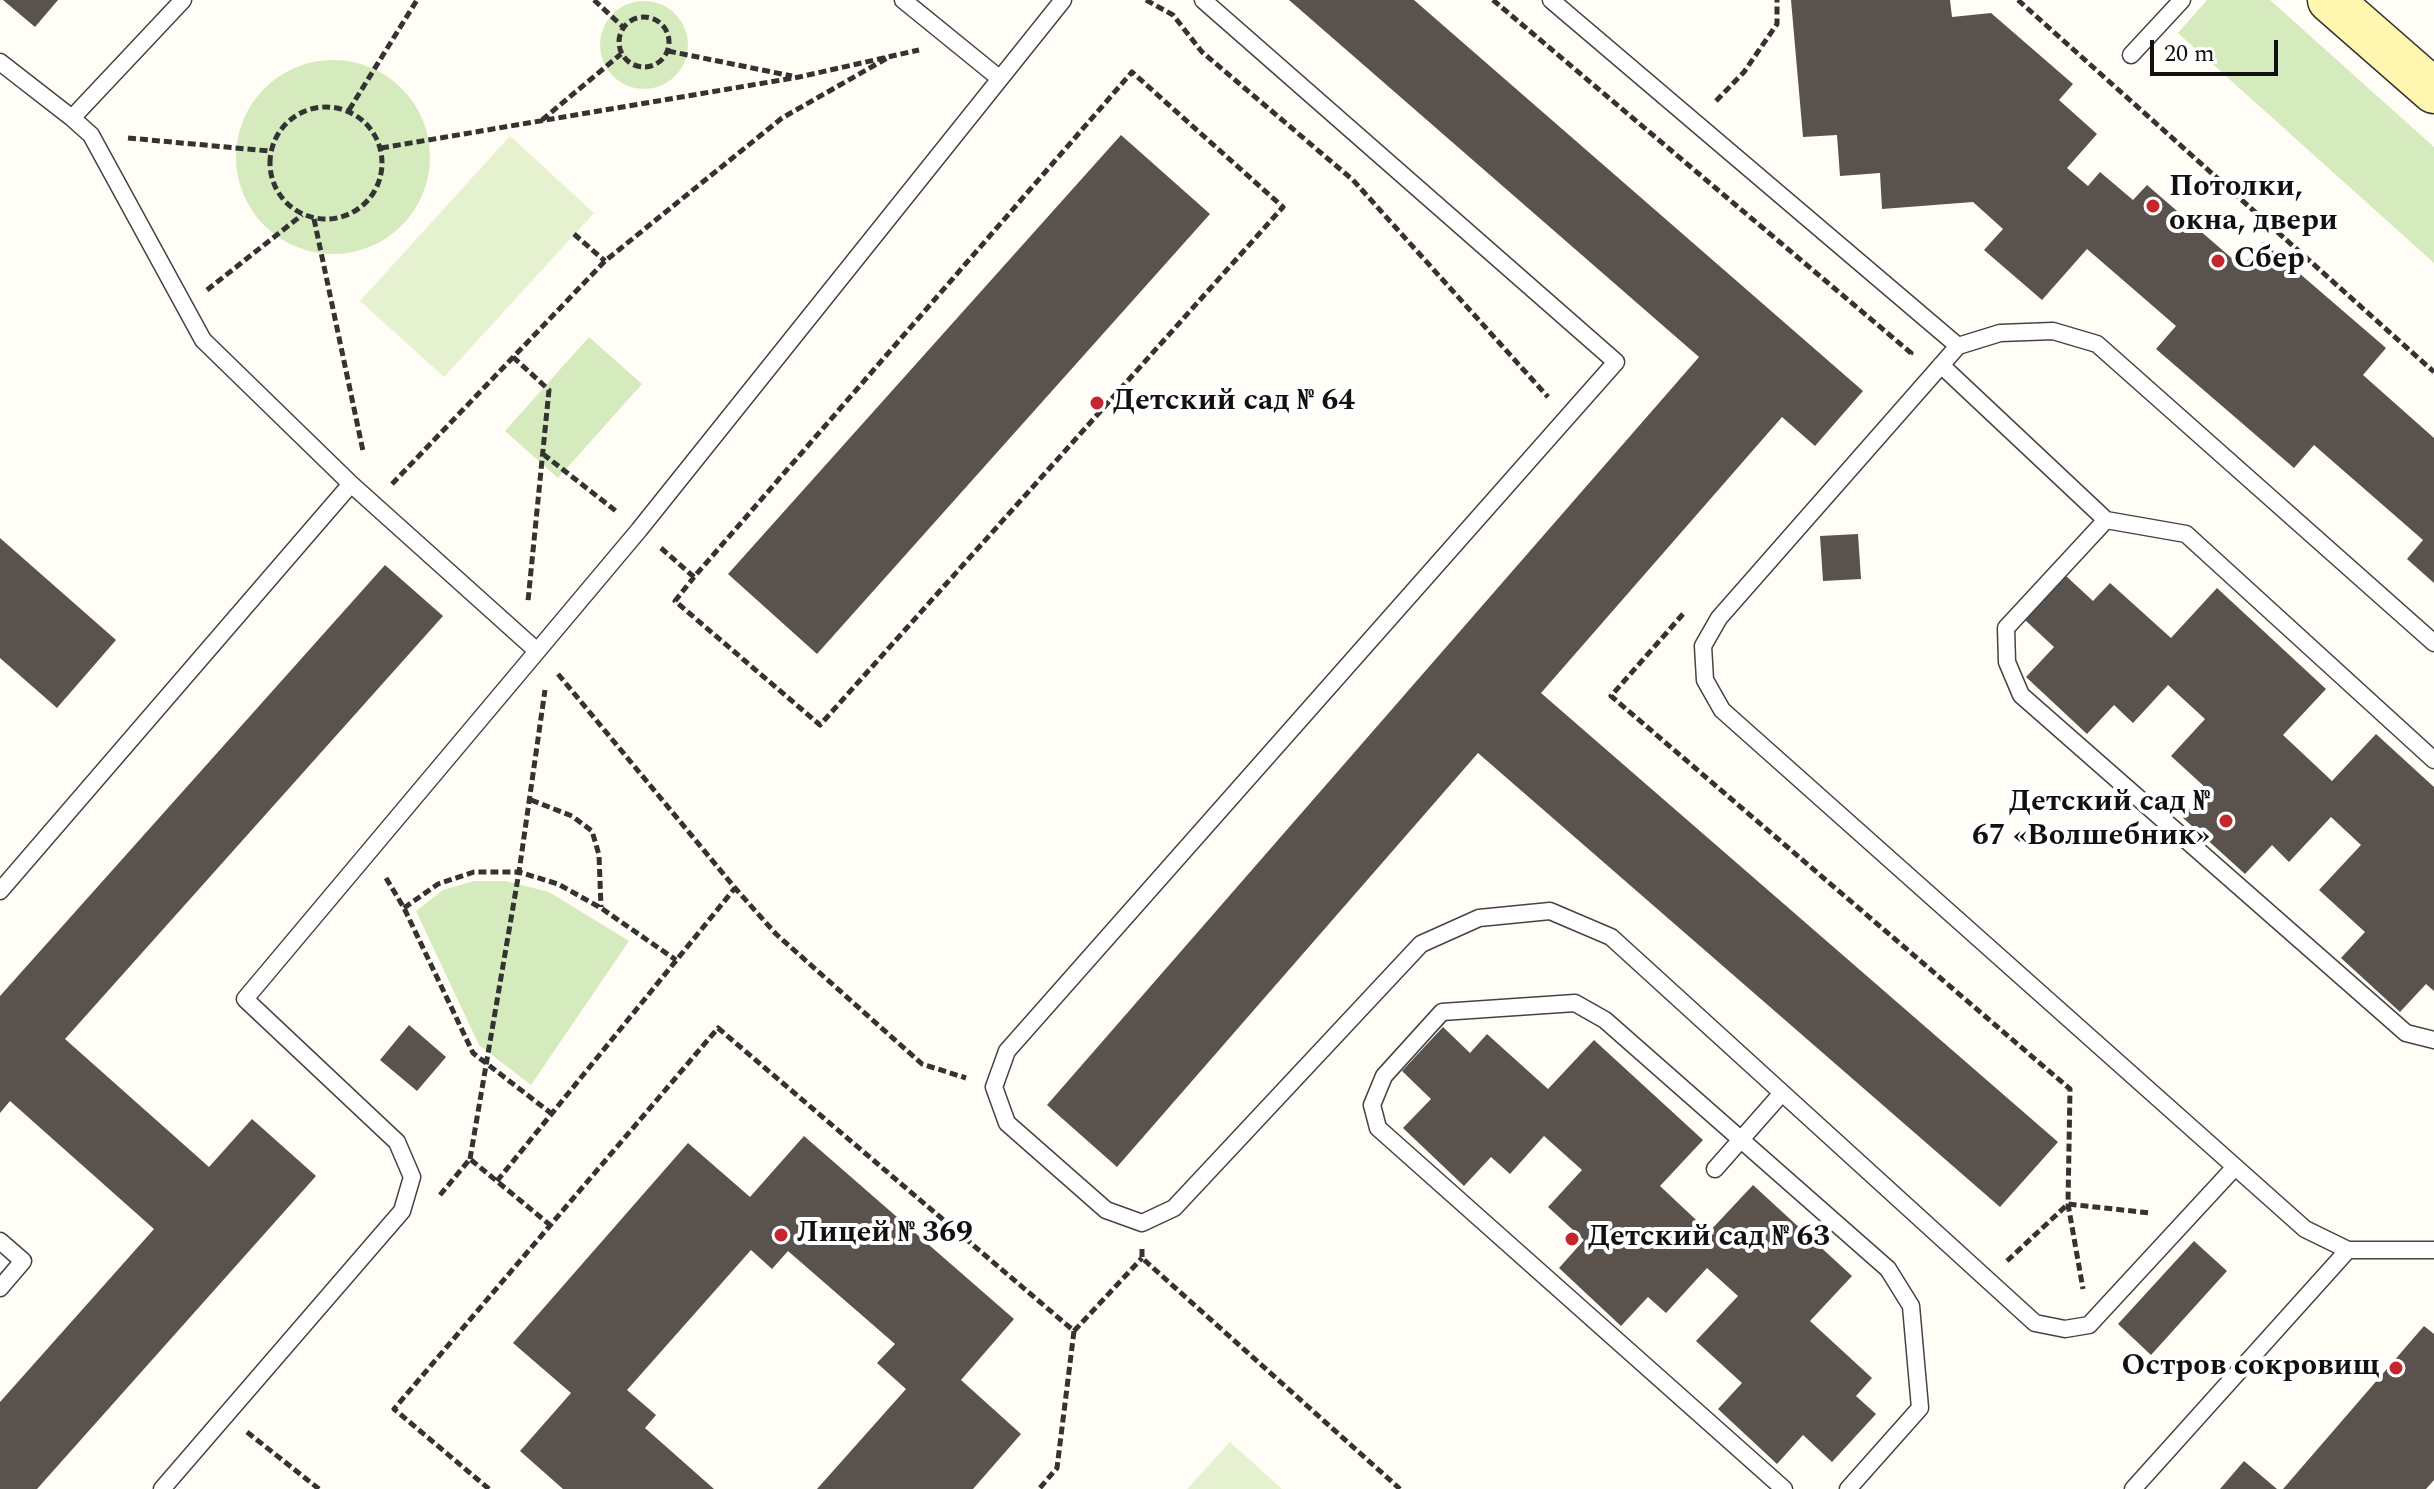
<!DOCTYPE html>
<meta charset="utf-8">
<style>
body{margin:0}
#map{position:relative;width:2434px;height:1489px;overflow:hidden;background:#fffdf5;font-family:Spectral,serif}
canvas{display:block}
.scale{position:absolute;left:2150px;top:40px;width:128px;height:36px;box-sizing:border-box;border:4px solid #111;border-top:0;padding-left:10px;font-size:24px;line-height:28px;white-space:nowrap;color:#111;-webkit-text-stroke:6px #fff;paint-order:stroke}
</style>
<div id="map">
<canvas width="2434" height="1489"></canvas>
<div class="scale">20 m</div>
</div>
<script>
const context = document.querySelector('canvas').getContext('2d');
context.lineJoin = 'round';
function fillPath(path, color) { context.fillStyle = color; context.fill(path, 'evenodd'); }
const toPath = rows => new Path2D(rows.map(r => 'M' + r).join(''));
function trace(path, color, width, dash) { context.strokeStyle = color; context.lineWidth = width; context.lineCap = dash ? 'butt' : 'round'; context.setLineDash(dash || []); context.stroke(path); }
function write(font, color, halo, rows, align = 'center') {
  context.font = font + ' Spectral,serif'; context.lineWidth = 8; context.setLineDash([]); context.textBaseline = 'middle'; context.strokeStyle = halo; context.fillStyle = color; for (const [text, x, y, turn = 0] of rows) {
    context.save(); context.translate(x, y); context.rotate((+turn || 0) * Math.PI / 180); context.textAlign = isNaN(turn) ? turn : align; if (halo) context.strokeText(text, 0, 0); context.fillText(text, 0, 0); context.restore();
  }
}
fillPath(toPath([
 [2207,0,2270,0,2434,147,2434,263,2178,33],
 '600 45a44 44 0 1 1 88 0a44 44 0 1 1-88 0Z',
 '236 157a97 97 0 1 1 194 0a97 97 0 1 1-194 0Z',
 [589,337,642,384,558,478,505,431],
 [474,881,506,881,549,892,629,941,531,1085,479,1045,416,911,443,890]
]), '#d5ebbd');
fillPath(toPath([
 [510,136,594,213,444,377,360,301],
 [1230,1442,1282,1489,1187,1489]
]), '#e6f2cf');
fillPath(toPath([
 [3,0,58,0,35,27],
 [1289,0,1414,0,1863,391,1815,446,1782,417,1541,693,2058,1142,2000,1207,1478,753,1117,1167,1047,1105,1699,357],
 [1791,0,1950,0,1952,17,1991,13,2073,84,2059,100,2097,134,2067,168,2088,186,2100,172,2133,200,2147,185,2242,267,2263,242,2386,348,2363,375,2434,438,2434,583,2407,559,2423,540,2314,445,2294,468,2156,349,2176,326,2087,249,2042,300,1984,250,2003,229,1973,202,1882,209,1880,173,1840,176,1837,135,1803,137],
 [1121,135,1210,214,817,654,728,574],
 [1858,534,1861,579,1823,581,1820,536],
 [0,538,116,640,57,708,0,658],
 [385,565,443,616,65,1039,209,1167,252,1119,316,1176,37,1489,0,1489,0,1402,154,1229,10,1101,0,1113,0,996],
 [2066,576,2093,601,2110,583,2171,638,2217,588,2326,689,2283,735,2332,781,2376,734,2434,787,2434,991,2426,984,2400,1012,2341,958,2365,932,2319,890,2361,845,2331,817,2289,862,2272,845,2245,874,2182,817,2207,789,2171,756,2205,719,2168,685,2133,723,2114,705,2087,734,2026,677,2054,647,2025,620],
 [409,1025,446,1057,417,1091,380,1060],
 [1443,1027,1470,1053,1487,1034,1548,1089,1594,1040,1703,1140,1660,1186,1709,1232,1753,1185,1852,1276,1810,1321,1872,1378,1856,1396,1876,1414,1832,1462,1803,1435,1777,1464,1718,1409,1742,1383,1696,1341,1738,1296,1707,1268,1666,1313,1648,1297,1621,1326,1559,1268,1584,1240,1548,1207,1582,1170,1544,1136,1510,1174,1491,1157,1464,1186,1403,1128,1431,1099,1402,1071],
 [804,1136,1014,1319,961,1380,1021,1434,973,1489,817,1489,906,1389,877,1363,895,1344,788,1251,772,1269,751,1250,627,1390,656,1415,645,1428,714,1489,563,1489,520,1451,571,1393,513,1343,688,1143,750,1197],
 [2194,1241,2227,1271,2151,1355,2118,1324],
 [2424,1326,2434,1334,2434,1480,2426,1489,2283,1489],
 [2244,1461,2277,1489,2220,1489]
]), '#5a524d');
const lane = toPath([
 [903,0,999,78],
 [1203,0,1616,362,1007,1051,994,1087,1007,1123,1106,1210,1142,1223,1174,1208,1421,944,1479,918,1550,911,1611,937,2035,1323,2065,1329,2089,1325,2235,1167],
 [1551,0,1958,346],
 [2131,55,2182,0],
 [0,62,72,118,183,0],
 [72,118,91,135,203,340,351,484],
 [1941,365,2106,520,2186,534,2434,760],
 [2106,520,2006,628,2007,662,2021,695,2406,1033,2434,1040],
 [2434,643,2097,344,2053,331,2000,333,1958,346,1719,618,1703,646,1705,680,1722,710,2305,1229,2348,1250,2434,1250],
 [0,891,351,484,537,651],
 [1715,1169,1782,1093],
 [0,1241,23,1261,0,1288],
 [162,1489,402,1211,412,1177,397,1142,245,999,639,530,1063,0],
 [1784,1489,1378,1128,1372,1105,1384,1076,1442,1012,1575,1003,1605,1020,1888,1269,1911,1306,1920,1408,1848,1489],
 [2133,1489,2348,1250]
]);
const secondary = toPath([
 [2330,0,2434,91]
]);
trace(lane, '#444', 19);
trace(secondary, '#333', 47);
trace(toPath([
 [594,0,622,26],
 [1146,0,1173,15,1202,52,1353,180,1548,397],
 [1493,0,1911,353,1908,356],
 [2018,0,2434,372],
 '619 42a25 25 0 1 1 50 0a25 25 0 1 1-50 0Z',
 [668,51,792,76],
 [1716,101,1744,72,1777,24,1777,0],
 '270 163a56 56 0 1 1 112 0a56 56 0 1 1-112 0Z',
 [349,110,417,0],
 [542,120,621,54],
 [128,138,269,151],
 [381,148,799,77,919,50],
 [314,219,363,451],
 [574,234,605,261],
 [207,290,302,215],
 [513,357,549,390,528,601],
 [543,454,616,511],
 [392,484,605,261,782,118,889,57],
 [661,548,694,577,1132,72,1283,207,820,725,675,601,694,577],
 [1683,614,1611,696,2070,1089,2068,1204,2083,1289],
 [558,674,735,888,776,934,922,1064,966,1078],
 [531,800,572,816,592,831,599,855,601,907],
 [386,878,404,908,473,1053,552,1114],
 [404,908,438,884,474,872,519,872,558,884,601,908,676,960],
 [470,1159,519,872,545,690],
 [497,1181,735,888],
 [440,1195,470,1159,550,1225],
 [1142,1249,1142,1258,1400,1489],
 [2007,1261,2068,1204,2150,1213],
 [1074,1331,1142,1258],
 [247,1432,319,1489],
 [489,1489,394,1409,718,1028,1074,1331,1057,1468,1039,1489]
]), '#333', 5, [8, 4]);
trace(lane, '#fff', 16);
trace(secondary, '#fff6b0', 44);
for (const [x, y, r, color] of [
 [2153,206,8,"#c4262e"],
 [2218,261,8,"#c4262e"],
 [1097,403,8,"#c4262e"],
 [2226,821,8,"#c4262e"],
 [781,1235,8,"#c4262e"],
 [1572,1239,8,"#c4262e"],
 [2396,1368,8,"#c4262e"]
]) { const dot = new Path2D(); dot.arc(x, y, r, 0, 2 * Math.PI); context.fillStyle = color; context.fill(dot); trace(dot, '#fff', 3); }
write('bold 30px', '#111', '#fff', [
 ["Потолки,",2169,189],
 ["окна, двери",2169,223],
 ["Сбер",2234,261],
 ["Детский сад № 64",1113,403],
 ["Детский сад №",2210,804,"right"],
 ["67 «Волшебник»",2210,838,"right"],
 ["Лицей № 369",797,1235],
 ["Детский сад № 63",1588,1239],
 ["Остров сокровищ",2380,1368,"right"]
], 'left');
</script>
